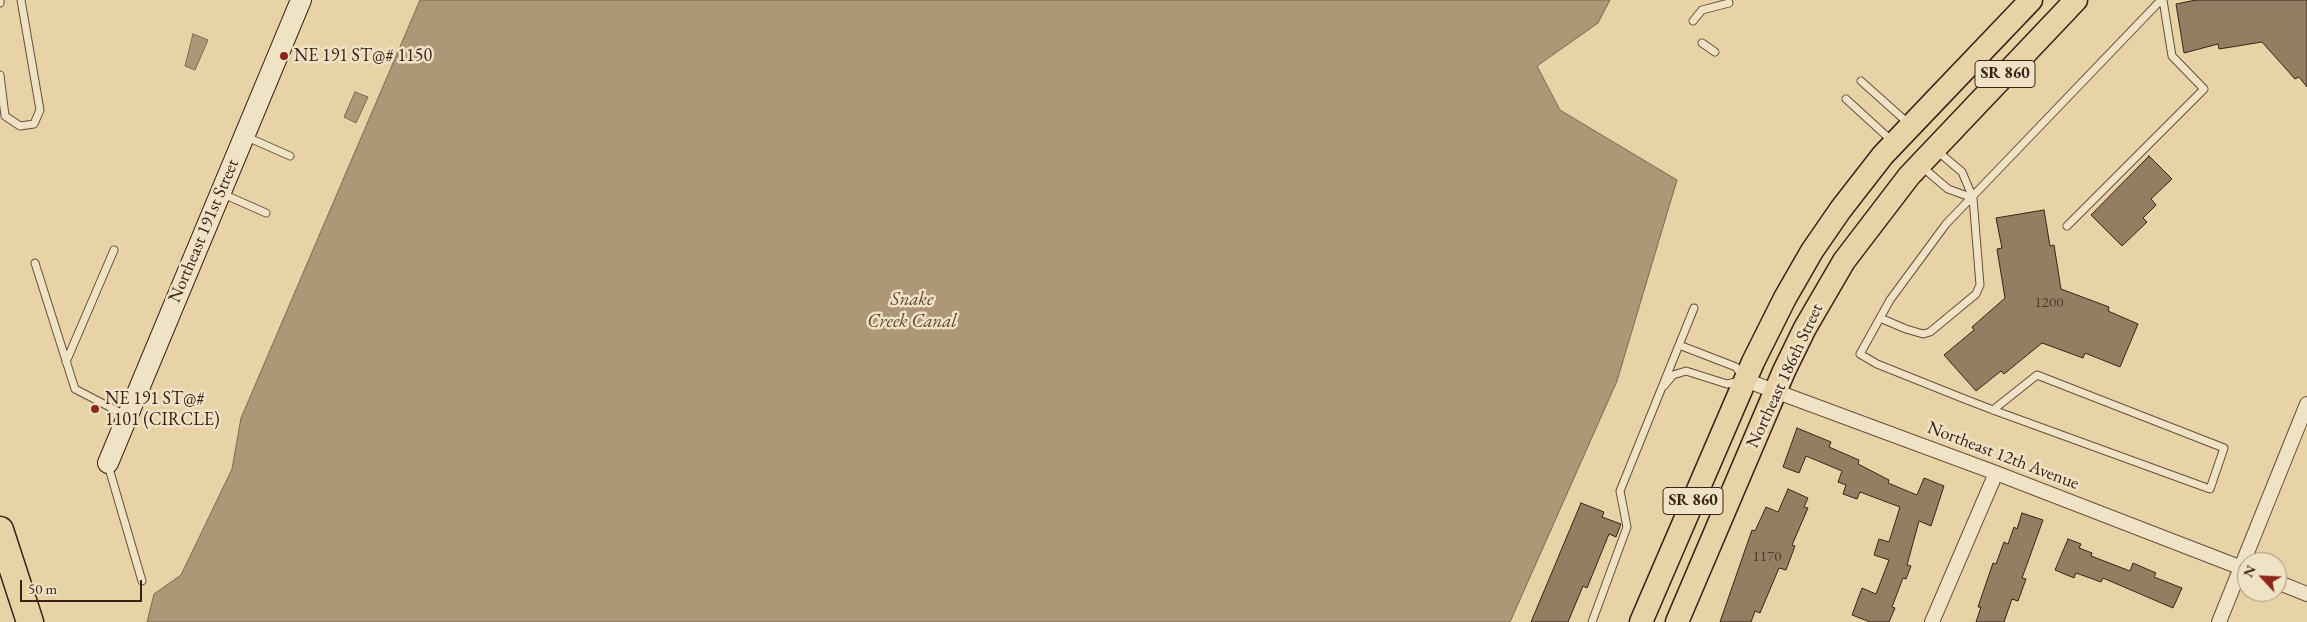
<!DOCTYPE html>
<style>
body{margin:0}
#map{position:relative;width:2307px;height:622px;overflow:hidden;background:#e8d3a6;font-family:"EB Garamond",serif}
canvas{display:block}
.north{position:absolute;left:2237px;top:552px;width:50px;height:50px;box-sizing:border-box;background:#f0e2c5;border:1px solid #a79580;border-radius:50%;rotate:295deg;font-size:14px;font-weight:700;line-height:20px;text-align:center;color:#3a2219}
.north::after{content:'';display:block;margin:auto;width:18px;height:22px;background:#8f2418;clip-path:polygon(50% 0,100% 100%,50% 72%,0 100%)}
.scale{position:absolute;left:20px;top:580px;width:122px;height:22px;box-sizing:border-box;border:2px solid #3a2219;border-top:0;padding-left:6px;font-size:15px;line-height:18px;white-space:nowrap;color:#3a2219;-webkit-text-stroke:4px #f0e2c5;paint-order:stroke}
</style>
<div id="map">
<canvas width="2307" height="622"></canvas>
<div class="north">N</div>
<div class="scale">50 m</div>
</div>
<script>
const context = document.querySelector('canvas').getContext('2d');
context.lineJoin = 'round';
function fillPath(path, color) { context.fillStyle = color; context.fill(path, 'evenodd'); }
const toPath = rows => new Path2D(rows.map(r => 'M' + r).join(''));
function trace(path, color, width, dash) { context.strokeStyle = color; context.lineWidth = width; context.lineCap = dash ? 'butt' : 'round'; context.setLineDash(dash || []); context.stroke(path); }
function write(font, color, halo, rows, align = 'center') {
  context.font = font + ' "EB Garamond",serif'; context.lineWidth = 5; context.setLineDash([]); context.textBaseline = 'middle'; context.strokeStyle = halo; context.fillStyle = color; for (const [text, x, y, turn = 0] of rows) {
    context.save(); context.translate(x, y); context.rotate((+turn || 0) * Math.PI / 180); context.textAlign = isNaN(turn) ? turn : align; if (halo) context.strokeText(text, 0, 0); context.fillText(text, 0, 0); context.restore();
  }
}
const water = toPath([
 [420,0,1610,0,1598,23,1537,66,1560,110,1677,180,1617,381,1510,622,147,622,154,594,181,575,232,469,241,418,420,0],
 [193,34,208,40,195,70,185,66,193,34],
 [355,92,368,97,356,123,344,117,355,92]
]);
fillPath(water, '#ad9776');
trace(water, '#7f6851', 1);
const building = toPath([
 [2196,0,2307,0,2307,87,2299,77,2295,79,2262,42,2219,49,2218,44,2184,53,2176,4,2196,0],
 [2149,156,2172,179,2151,199,2156,205,2143,218,2147,222,2122,246,2091,215,2149,156],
 [2044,210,2050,246,2054,245,2061,289,2109,307,2108,311,2138,324,2120,367,2085,353,2083,358,2042,343,2004,374,2001,371,1976,391,1944,355,1974,330,1972,327,2005,298,1997,249,2002,248,1996,218,2044,210],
 [1797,428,1831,442,1829,447,1859,460,1858,464,1889,480,1888,483,1917,495,1924,478,1944,486,1931,526,1919,521,1907,565,1911,566,1906,579,1903,578,1892,607,1895,608,1889,622,1870,622,1852,615,1862,588,1876,594,1889,560,1874,555,1879,539,1889,542,1900,507,1860,492,1857,499,1843,494,1846,485,1838,482,1842,471,1806,456,1799,473,1783,467,1797,428],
 [1788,489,1808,498,1804,507,1808,508,1792,545,1795,546,1786,570,1779,568,1760,613,1755,611,1751,622,1720,622,1752,530,1755,531,1766,507,1778,512,1788,489],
 [1581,503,1604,512,1602,517,1621,524,1616,537,1609,534,1587,588,1583,586,1568,622,1531,622,1581,503],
 [2022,513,2043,520,2022,578,2026,579,2018,601,2012,599,2004,622,1976,622,1981,607,1978,607,1993,563,1996,564,2004,542,2008,544,2014,527,2017,529,2022,513],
 [2068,539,2081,544,2079,548,2092,553,2091,556,2130,571,2133,563,2156,573,2154,577,2182,588,2173,608,2103,578,2101,582,2076,573,2074,578,2055,570,2068,539]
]);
fillPath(building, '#947e62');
trace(building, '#3a2219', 1);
const lane = toPath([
 [0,3,0,0],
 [1693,21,1702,10,1729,3],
 [1702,43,1715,52],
 [0,75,5,116,20,126,34,124,40,110,21,0],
 [1861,81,1908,123],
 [1846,99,1892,141],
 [247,137,290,156],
 [1921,166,1948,189,1973,198],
 [223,194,266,213],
 [2067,226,2204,89,2172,56,2163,0],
 [35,263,75,389,127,416],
 [1880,318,1906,329,1923,334,1930,332,1976,294,1980,285,1973,198,1962,172,1936,150],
 [66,362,114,250],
 [1664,386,1673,375,1686,371,1727,384,1745,380,1736,367,1679,345],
 [1993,410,2037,375,2224,448,2210,489,1993,410,1962,398,1877,364,1860,354,1890,300,1946,224,2161,0],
 [108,465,142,581],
 [1592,622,1627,527,1620,491,1694,308]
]);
const street = toPath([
 [1745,380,1996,473,2247,570],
 [2277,582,2307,594],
 [1932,622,1996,473],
 [2219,622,2307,404]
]);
const secondary = toPath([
 [108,463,301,0]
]);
const primary = toPath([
 [1641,622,1753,362,1785,298,1812,251,1841,209,1883,155,2031,0],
 [1677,622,1784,371,1805,328,1844,261,1909,176,2076,0]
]);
const highway = toPath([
 [0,530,30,622]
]);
trace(lane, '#664e3c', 9);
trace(street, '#664e3c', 16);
trace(secondary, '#3a2219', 22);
trace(primary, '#3a2219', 25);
trace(highway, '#3a2219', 29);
trace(lane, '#f0e2c5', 7);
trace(street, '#f0e2c5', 14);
trace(secondary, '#f0e2c5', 20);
trace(primary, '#e8d3a6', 22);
trace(highway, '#e8d3a6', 26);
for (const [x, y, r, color] of [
 [284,56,5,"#8f2418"],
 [95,409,5,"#8f2418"]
]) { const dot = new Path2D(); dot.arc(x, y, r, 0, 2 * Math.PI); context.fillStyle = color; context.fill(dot); trace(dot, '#f0e2c5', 2); }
write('15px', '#50392b', null, [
 ["1200",2049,303],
 ["1170",1767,557]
]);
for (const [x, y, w] of [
 [2005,74,60],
 [1693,501,60]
]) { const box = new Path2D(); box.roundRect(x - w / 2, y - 13.5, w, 27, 4); context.fillStyle = '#f0e2c5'; context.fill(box); trace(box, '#3a2219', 1); }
write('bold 16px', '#3a2219', null, [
 ["SR 860",2005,74],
 ["SR 860",1693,501]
]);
write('18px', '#3a2219', '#f0e2c5', [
 ["NE 191 ST@# 1150",294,56],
 ["NE 191 ST@#",105,399],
 ["1101 (CIRCLE)",105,420]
], 'left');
write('18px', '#3a2219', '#f0e2c5', [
 ["Northeast 191st Street",204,231,-67],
 ["Northeast 186th Street",1785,376,-65],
 ["Northeast 12th Avenue",2003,456,21]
]);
write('italic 19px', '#5c4535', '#f0e2c5', [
 ["Snake",912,300],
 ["Creek Canal",912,322]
]);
</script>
